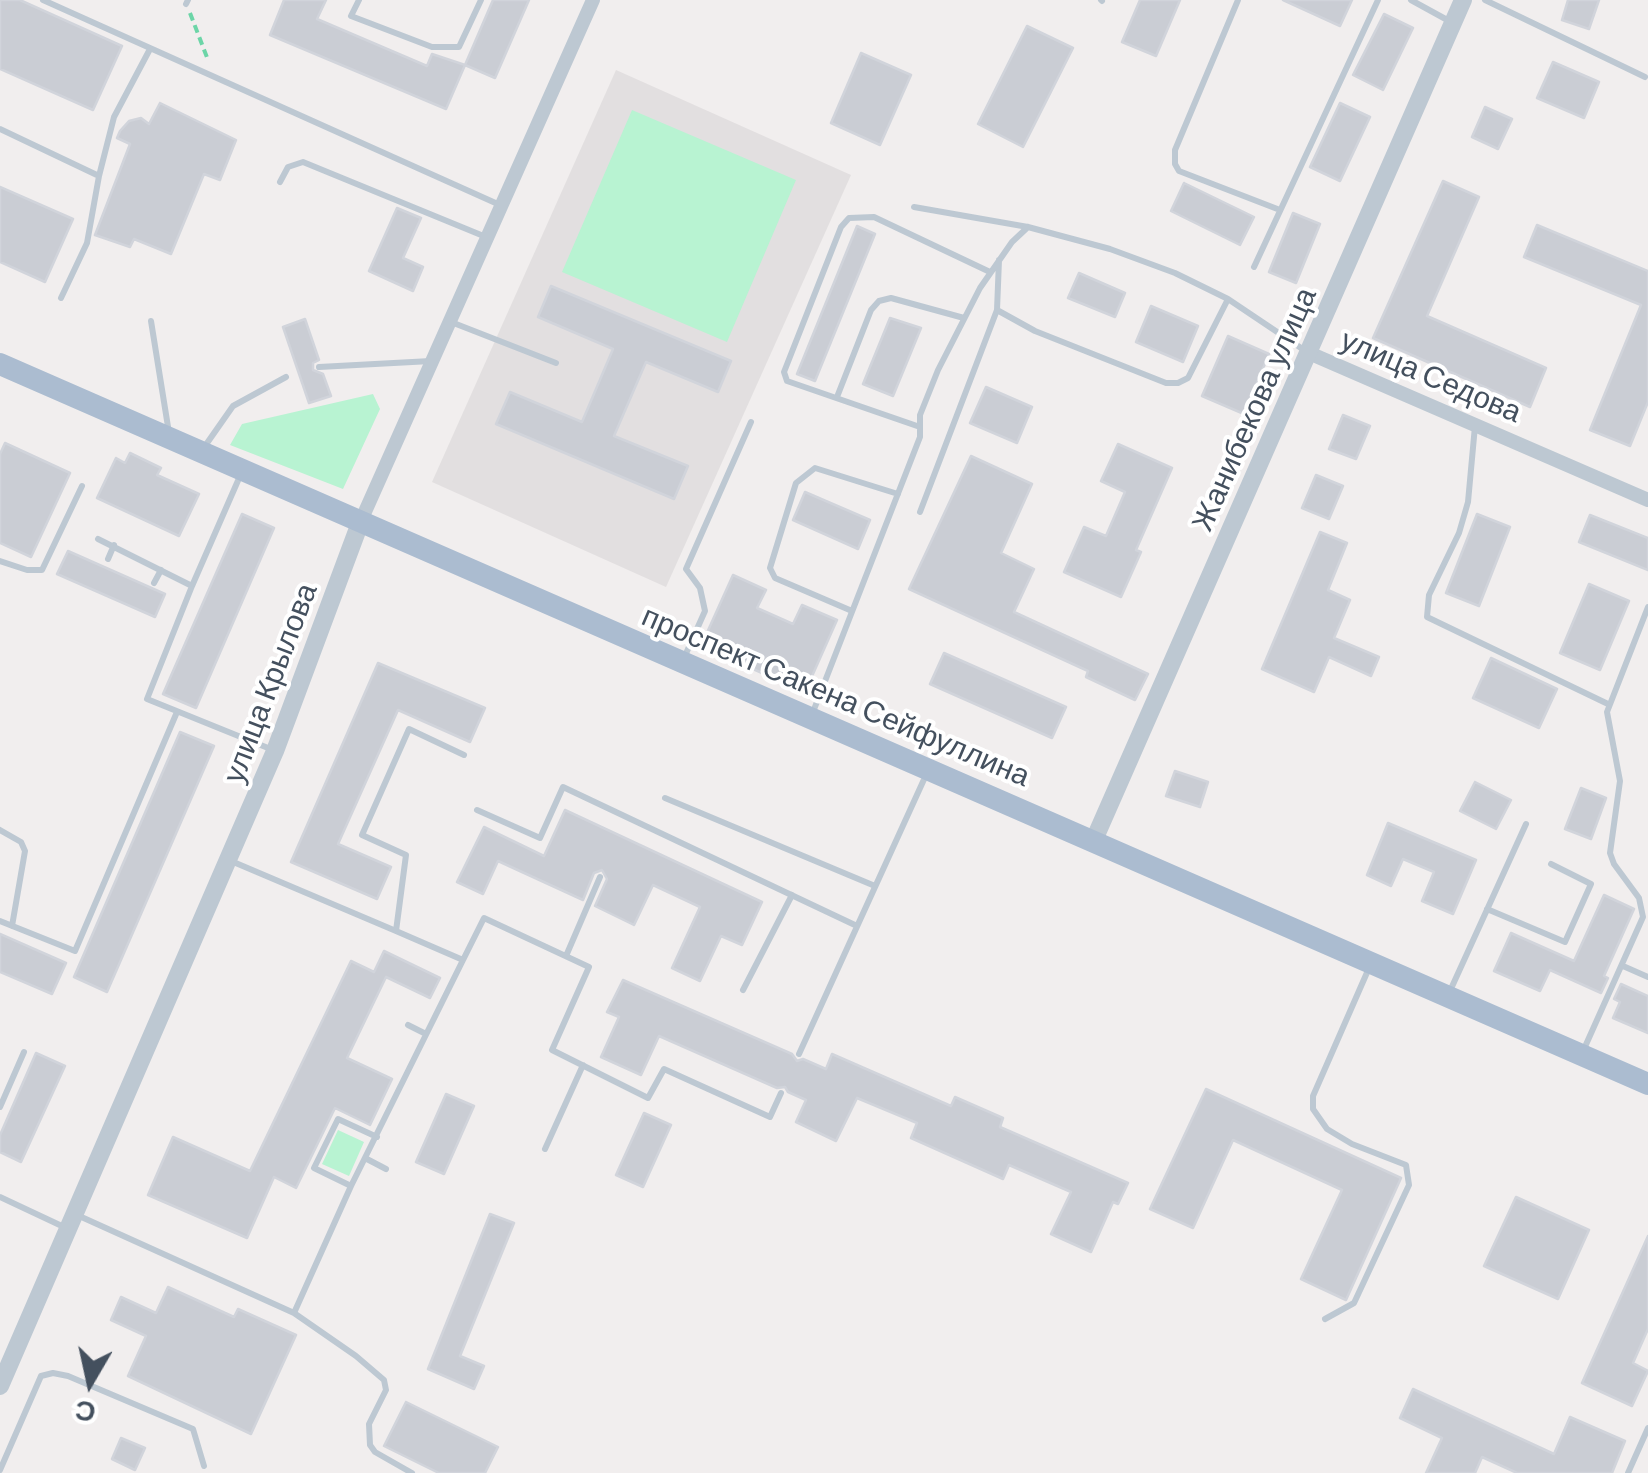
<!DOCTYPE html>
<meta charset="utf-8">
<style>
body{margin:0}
#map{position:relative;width:1648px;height:1473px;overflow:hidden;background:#f1eeee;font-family:Barlow,sans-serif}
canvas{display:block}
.north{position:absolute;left:40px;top:1333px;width:100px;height:100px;-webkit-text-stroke:8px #fff;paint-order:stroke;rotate:189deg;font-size:28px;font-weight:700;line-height:40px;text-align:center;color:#44505e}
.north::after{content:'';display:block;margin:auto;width:35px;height:45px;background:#44505e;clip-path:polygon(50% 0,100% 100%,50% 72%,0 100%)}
</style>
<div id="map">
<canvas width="1648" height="1473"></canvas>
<div class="north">С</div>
</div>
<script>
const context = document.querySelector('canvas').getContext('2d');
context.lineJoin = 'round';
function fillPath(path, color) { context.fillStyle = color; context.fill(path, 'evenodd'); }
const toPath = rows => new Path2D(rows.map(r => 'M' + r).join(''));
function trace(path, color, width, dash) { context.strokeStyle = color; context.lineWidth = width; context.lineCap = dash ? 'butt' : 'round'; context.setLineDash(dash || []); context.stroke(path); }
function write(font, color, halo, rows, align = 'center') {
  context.font = font + ' Barlow,sans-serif'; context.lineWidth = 8; context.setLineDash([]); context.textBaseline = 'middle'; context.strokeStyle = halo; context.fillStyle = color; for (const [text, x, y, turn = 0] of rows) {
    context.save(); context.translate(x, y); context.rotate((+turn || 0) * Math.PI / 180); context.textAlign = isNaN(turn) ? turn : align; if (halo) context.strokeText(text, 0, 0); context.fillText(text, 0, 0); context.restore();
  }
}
fillPath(toPath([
 [616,70,851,175,666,587,432,482]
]), '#e2dfe0');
fillPath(toPath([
 [632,110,796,180,727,342,562,272],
 [373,394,380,409,343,489,230,445,242,424],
 [338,1130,364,1142,349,1176,322,1164]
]), '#b8f3d2');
const building = toPath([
 [0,0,20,0,122,46,93,110,0,69,0,0],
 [284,0,326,0,317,19,427,66,432,54,465,65,446,109,270,35,284,0],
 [493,0,529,0,495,78,465,65,493,0],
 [1140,0,1180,0,1156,56,1122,42,1140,0],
 [1283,0,1352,0,1340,26,1283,0],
 [1568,0,1599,0,1589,29,1562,20,1568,0],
 [1384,14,1413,28,1383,90,1353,75,1384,14],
 [1027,26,1073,48,1023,147,978,124,1027,26],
 [861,53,911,75,880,145,831,123,861,53],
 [1553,62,1599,82,1584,118,1537,98,1553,62],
 [160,103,236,140,220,180,204,174,171,254,134,239,130,247,95,235,130,144,117,138,120,131,129,121,141,118,149,124,160,103],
 [1340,103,1370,117,1340,181,1310,167,1340,103],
 [1485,107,1512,119,1498,149,1472,137,1485,107],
 [1443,181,1479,197,1427,316,1546,368,1530,407,1373,338,1443,181],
 [1184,183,1254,217,1240,245,1171,211,1184,183],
 [0,187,73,219,45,282,0,262,0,187],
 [397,208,421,218,403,258,423,267,413,291,369,271,397,208],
 [1293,213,1320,224,1296,283,1269,272,1293,213],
 [1537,225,1648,271,1648,402,1630,446,1590,430,1641,305,1524,257,1537,225],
 [857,226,875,234,815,381,797,374,857,226],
 [1079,273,1125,293,1115,317,1068,298,1079,273],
 [551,286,731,361,718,392,646,362,614,436,688,466,674,499,496,424,510,392,582,422,613,349,538,317,551,286],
 [1151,306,1198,326,1183,362,1136,342,1151,306],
 [890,318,921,328,893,396,863,384,890,318],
 [305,319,319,360,313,363,313,370,323,374,331,396,309,403,283,327,305,319],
 [1228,336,1269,354,1244,414,1202,396,1228,336],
 [986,387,1032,407,1017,443,970,423,986,387],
 [1343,415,1370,426,1356,459,1329,449,1343,415],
 [5,443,70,473,31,557,0,543,0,454,5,443],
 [1118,444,1172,468,1136,550,1141,552,1121,597,1064,572,1084,527,1106,536,1125,492,1101,481,1118,444],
 [130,453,161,468,157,475,199,494,179,536,97,498,116,458,125,463,130,453],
 [971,456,1032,484,1001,553,1034,569,1014,612,1148,674,1135,700,1086,677,1088,671,909,589,971,456],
 [1316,475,1343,486,1329,519,1302,508,1316,475],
 [805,492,870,520,858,549,793,520,805,492],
 [242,514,274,528,196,708,163,694,242,514],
 [1477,514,1510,527,1479,606,1446,593,1477,514],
 [1590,515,1648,538,1648,570,1579,542,1590,515],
 [1320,532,1347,543,1328,590,1350,600,1334,638,1379,657,1371,676,1329,657,1314,692,1262,669,1320,532],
 [68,551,165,594,155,617,57,574,68,551],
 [733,575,766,590,757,608,793,624,802,605,837,620,805,692,701,646,733,575],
 [1589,584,1629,601,1600,670,1560,653,1589,584],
 [944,653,1066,707,1052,738,930,684,944,653],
 [1491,658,1557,689,1539,728,1473,698,1491,658],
 [378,663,485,708,470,742,398,710,338,844,391,867,377,899,291,862,378,663],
 [180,732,214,746,107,992,74,977,180,732],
 [1175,771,1208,782,1200,807,1166,796,1175,771],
 [1475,782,1511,800,1496,829,1460,811,1475,782],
 [1581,788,1606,798,1591,839,1565,829,1581,788],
 [565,810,762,902,742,945,721,936,700,981,672,968,700,907,653,885,634,925,595,906,607,879,602,870,594,873,583,900,498,861,483,894,457,882,484,827,544,856,565,810],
 [1388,823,1476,860,1453,914,1422,901,1434,872,1403,859,1391,886,1367,875,1388,823],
 [1604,895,1634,909,1604,976,1608,978,1601,993,1550,970,1540,991,1494,971,1511,933,1574,961,1604,895],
 [0,934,66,963,52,994,0,972,0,934],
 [384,951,440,978,430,998,386,977,347,1058,392,1079,370,1125,335,1108,296,1188,274,1177,247,1238,148,1195,173,1137,250,1171,351,961,374,972,384,951],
 [623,980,792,1054,797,1061,803,1059,826,1069,832,1054,951,1106,955,1097,1003,1118,1000,1127,1128,1183,1118,1204,1113,1202,1091,1252,1051,1234,1071,1192,1009,1165,1003,1179,911,1138,917,1123,857,1098,836,1141,796,1122,806,1100,788,1092,785,1087,777,1088,659,1036,641,1075,601,1057,619,1017,607,1012,623,980],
 [1621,984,1648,996,1648,1033,1613,1018,1620,1002,1614,999,1621,984],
 [36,1053,65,1066,21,1162,0,1152,0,1135,36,1053],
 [1206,1089,1401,1178,1346,1300,1301,1279,1342,1190,1233,1140,1193,1228,1150,1209,1206,1089],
 [446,1094,474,1106,444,1174,416,1162,446,1094],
 [644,1113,671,1125,643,1187,616,1175,644,1113],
 [1516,1197,1589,1230,1558,1299,1484,1266,1516,1197],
 [490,1214,514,1223,460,1356,484,1366,474,1389,428,1369,490,1214],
 [1648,1236,1648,1329,1633,1363,1648,1371,1632,1406,1582,1383,1648,1236],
 [168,1287,234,1317,238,1309,296,1335,251,1434,128,1376,146,1336,111,1320,121,1297,156,1313,168,1287],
 [1413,1389,1554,1454,1570,1417,1625,1441,1612,1473,1517,1473,1482,1457,1475,1473,1426,1473,1442,1438,1400,1418,1413,1389],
 [406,1402,498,1447,485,1473,439,1473,384,1446,406,1402],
 [121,1438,145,1448,135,1470,112,1459,121,1438]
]);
fillPath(building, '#cacdd4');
trace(building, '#d1d4db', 2.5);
trace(toPath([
 [190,13,208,60]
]), '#6cd5a7', 4, [8, 5]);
trace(toPath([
 [43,0,500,205],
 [359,0,351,16,432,47,459,47,481,0],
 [1101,0,1102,1],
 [1238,0,1175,150,1175,164,1179,171,1280,210],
 [1411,0,1451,22],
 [1485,0,1645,77],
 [186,4,188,0],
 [0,129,99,176,114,117,150,49],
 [280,182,288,167,303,162,486,237],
 [914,207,1028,227,1110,249,1175,273,1228,299,1307,352],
 [1254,267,1378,0],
 [61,298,87,243,99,176],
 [997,310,1035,331,1166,383,1178,383,1188,378,1228,299],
 [151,321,169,433],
 [451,322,556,363],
 [319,367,431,361],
 [837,397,871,310,879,301,891,298,964,318],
 [1475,426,1468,502,1459,533,1429,595,1427,617,1608,704],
 [920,427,787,381,784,372,841,227,849,218,874,217,990,272],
 [205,446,233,406,286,377],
 [240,476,192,586,147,699,273,750],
 [920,512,997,310,999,260],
 [98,539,192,586],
 [108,559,114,545],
 [0,561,27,570,42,570,82,486],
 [154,583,161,570],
 [852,611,775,578,770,568,796,483,815,468,898,494],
 [684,658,705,611,700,588,686,569,751,422],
 [813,712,920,437,920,415,938,370,980,288,1012,242,1028,227],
 [665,798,875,886],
 [477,810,540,838,563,787,857,926],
 [0,830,21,842,25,851,12,926],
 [231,861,396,931],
 [1487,909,1565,942,1591,884,1551,864],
 [0,921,75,951,177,712],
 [566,956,600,877],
 [463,960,484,918,589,967,552,1050,648,1098,664,1069,770,1117,781,1093],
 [1623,966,1648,977],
 [743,990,792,895],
 [1450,991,1526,824],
 [408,1025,426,1034],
 [1584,1049,1643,917,1639,898,1614,864,1610,853,1620,781,1607,712,1648,607],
 [799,1054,926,775],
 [0,1107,24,1052],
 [545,1149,583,1065],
 [365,1158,386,1169],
 [351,1186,314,1168,338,1119,377,1137],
 [0,1197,64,1227],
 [77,1215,294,1313,351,1186,463,960,396,931,406,855,362,835,409,729,464,755],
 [294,1313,356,1356,384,1380,386,1390,369,1424,370,1445,375,1452,412,1473],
 [1325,1319,1354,1303,1409,1185,1406,1165,1352,1144,1327,1129,1313,1109,1313,1096,1369,968],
 [0,1470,41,1376,53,1373,68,1376,193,1429,204,1466],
 [1628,1473,1648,1428]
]), '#bdc8d2', 6);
trace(toPath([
 [1309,353,1648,500],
 [360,523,593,0]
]), '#bdc8d2', 14);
trace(toPath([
 [1094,840,1463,0],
 [0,1386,275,751,360,523]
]), '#bdc8d2', 18);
trace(toPath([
 [0,364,1648,1084]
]), '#abbcd0', 22);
write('30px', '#44505e', '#fff', [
 ["улица Седова",1431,376,23],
 ["Жанибекова улица",1254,409,-66],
 ["улица Крылова",270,683,-69],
 ["проспект Сакена Сейфуллина",836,696,23]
]);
</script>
